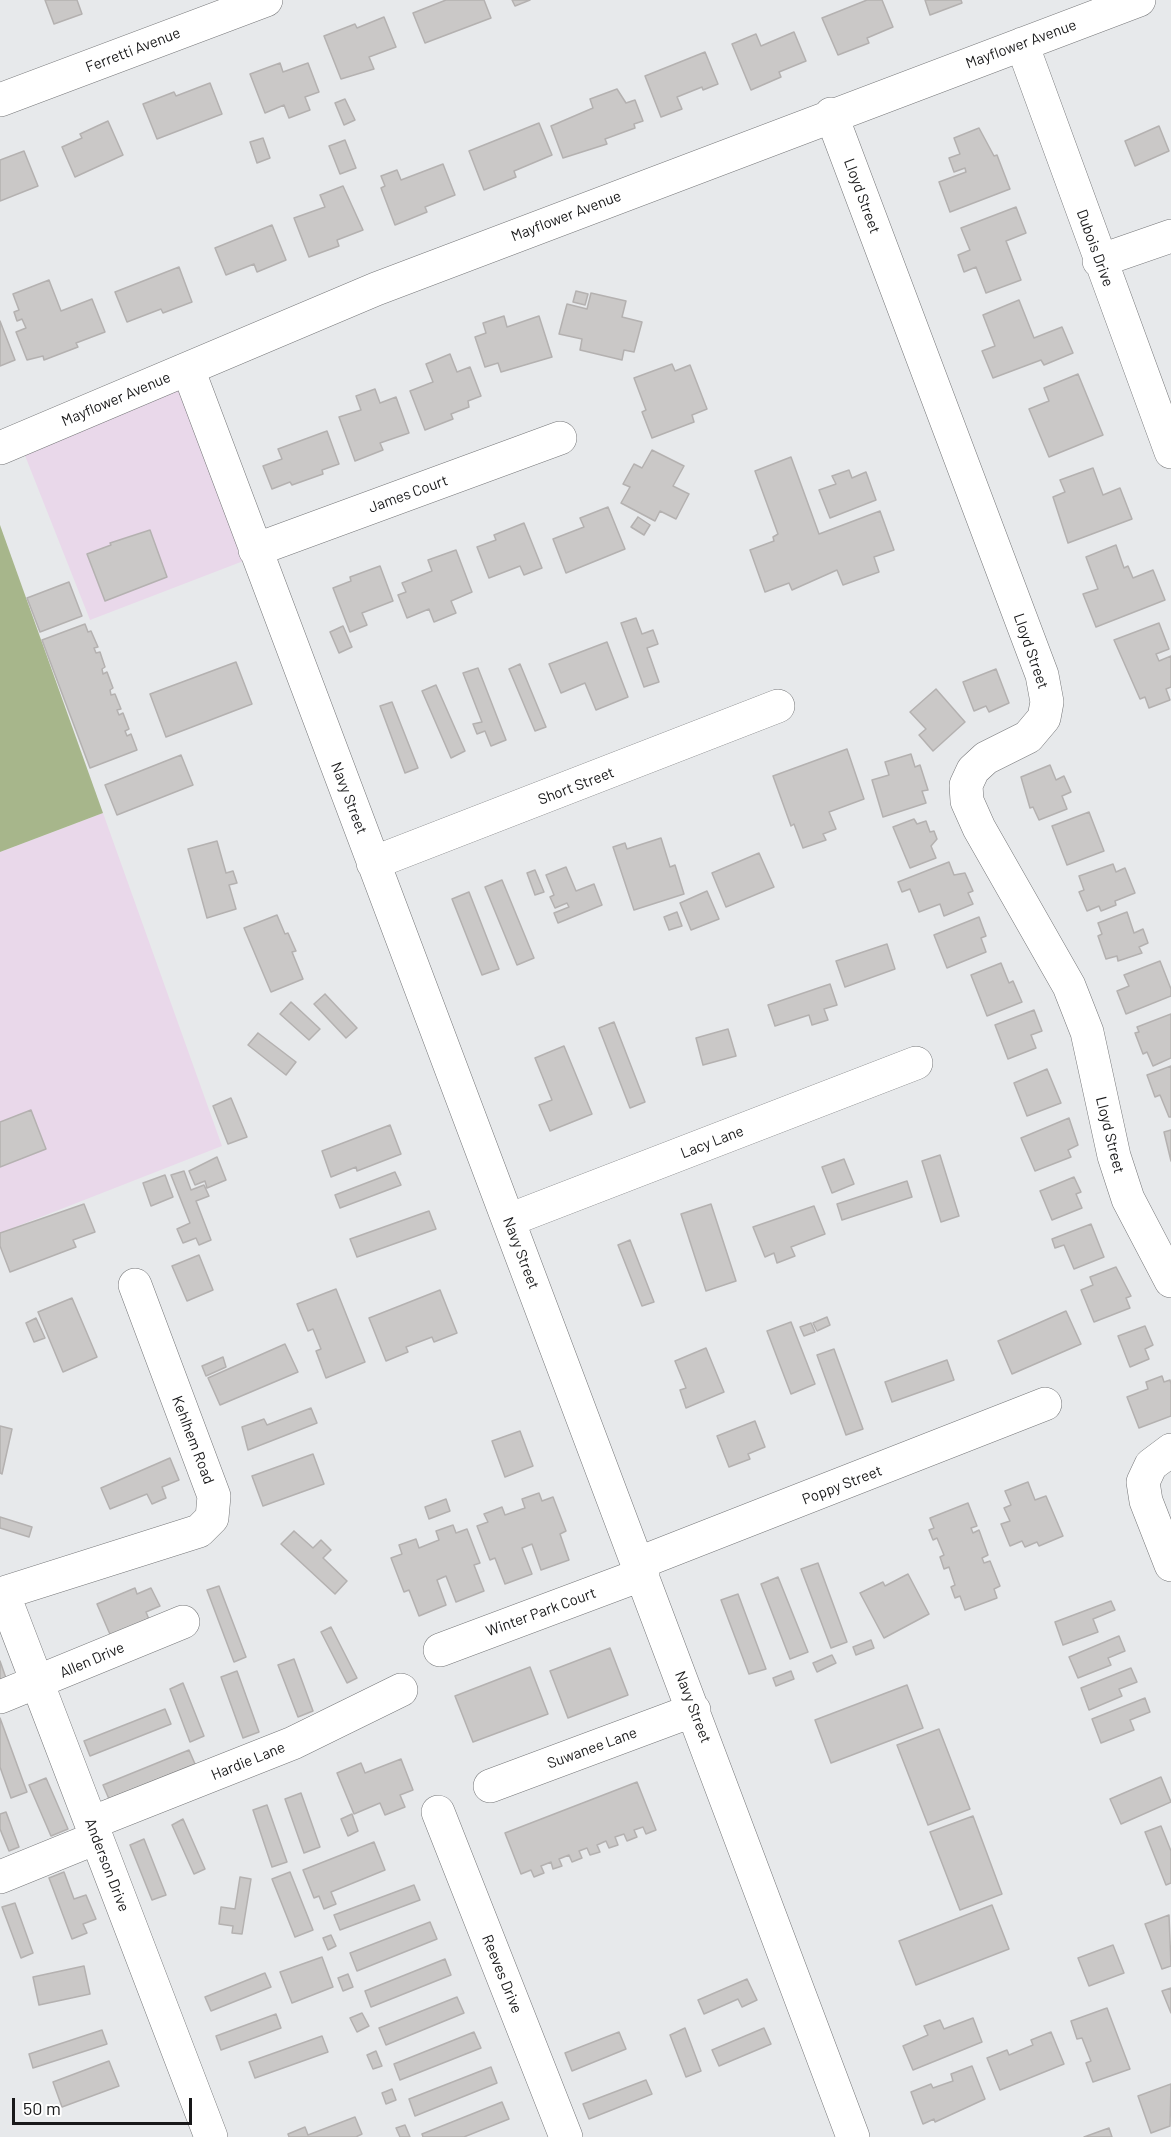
<!DOCTYPE html>
<style>
body{margin:0}
#map{position:relative;width:1171px;height:2137px;overflow:hidden;background:#e7e9eb;font-family:Barlow,sans-serif}
canvas{display:block}
.scale{position:absolute;left:12px;top:2098px;width:180px;height:27px;box-sizing:border-box;border:3px solid #181819;border-top:0;padding-left:8px;font-size:18px;line-height:21px;white-space:nowrap;color:#181819;-webkit-text-stroke:4px #fff;paint-order:stroke}
</style>
<div id="map">
<canvas width="1171" height="2137"></canvas>
<div class="scale">50 m</div>
</div>
<script>
const context = document.querySelector('canvas').getContext('2d');
context.lineJoin = 'round';
function fillPath(path, color) { context.fillStyle = color; context.fill(path, 'evenodd'); }
const toPath = rows => new Path2D(rows.map(r => 'M' + r).join(''));
function trace(path, color, width, dash) { context.strokeStyle = color; context.lineWidth = width; context.lineCap = dash ? 'butt' : 'round'; context.setLineDash(dash || []); context.stroke(path); }
function write(font, color, halo, rows, align = 'center') {
  context.font = font + ' Barlow,sans-serif'; context.lineWidth = 5; context.setLineDash([]); context.textBaseline = 'middle'; context.strokeStyle = halo; context.fillStyle = color; for (const [text, x, y, turn = 0] of rows) {
    context.save(); context.translate(x, y); context.rotate((+turn || 0) * Math.PI / 180); context.textAlign = isNaN(turn) ? turn : align; if (halo) context.strokeText(text, 0, 0); context.fillText(text, 0, 0); context.restore();
  }
}
fillPath(toPath([
 [181,387,246,560,90,620,24,453],
 [103,813,222,1146,0,1233,0,852]
]), '#e9d8ea');
fillPath(toPath([
 [0,525,103,813,0,852]
]), '#a7b68b');
const building = toPath([
 [45,0,77,0,82,14,54,24,45,0],
 [446,0,484,0,491,18,425,43,413,13,446,0],
 [512,0,530,0,515,6,512,0],
 [867,0,882,0,893,27,867,38,869,43,838,55,822,18,867,0],
 [925,0,961,0,962,3,930,15,925,0],
 [384,17,396,47,369,57,374,69,341,79,324,36,355,24,357,28,384,17],
 [794,32,806,61,779,72,781,77,751,90,732,44,756,34,761,46,794,32],
 [705,52,718,84,703,90,702,87,677,97,682,109,661,117,645,76,705,52],
 [280,63,283,72,308,63,319,92,305,97,310,110,289,118,284,105,265,113,250,74,280,63],
 [210,83,222,114,157,139,143,104,174,92,176,96,210,83],
 [617,89,626,103,635,100,643,121,634,124,635,128,605,139,607,144,563,158,551,126,593,108,590,99,617,89],
 [345,99,355,120,344,125,335,103,345,99],
 [108,121,123,155,75,177,62,147,82,138,80,134,108,121],
 [539,123,552,155,514,171,516,177,484,190,469,151,539,123],
 [1159,126,1169,151,1135,166,1125,141,1159,126],
 [979,128,994,156,997,155,1010,189,950,212,939,182,966,172,965,168,954,172,949,158,960,154,954,138,979,128],
 [263,138,270,158,257,163,250,142,263,138],
 [345,140,356,168,340,174,329,146,345,140],
 [24,151,38,186,0,201,0,160,24,151],
 [443,164,455,195,425,207,427,212,395,225,381,188,385,186,381,176,397,170,401,180,443,164],
 [343,186,363,230,337,240,339,246,309,257,294,218,325,207,320,195,343,186],
 [1016,207,1026,233,1006,241,1021,280,986,293,976,267,964,272,958,255,970,250,961,228,1016,207],
 [272,225,286,260,257,272,254,264,226,275,215,248,272,225],
 [179,267,192,302,163,313,161,309,127,322,115,292,179,267],
 [49,280,61,311,92,299,105,332,76,343,78,347,44,360,43,356,27,360,16,332,26,328,22,319,17,321,14,312,19,310,13,294,49,280],
 [576,291,588,294,585,305,573,302,576,291],
 [591,293,626,301,622,317,642,322,634,352,624,350,622,360,580,350,582,339,559,334,567,304,587,309,591,293],
 [1019,300,1034,338,1062,327,1073,353,1044,365,1041,360,993,378,982,351,995,346,983,315,1019,300],
 [504,316,507,327,539,316,552,357,501,372,498,363,485,367,475,337,486,333,483,323,504,316],
 [0,321,15,360,0,366,0,321],
 [450,354,457,372,470,367,481,396,468,401,469,407,451,414,453,419,425,430,410,391,433,382,426,364,450,354],
 [672,364,675,371,690,365,707,409,692,415,694,422,652,438,642,412,646,410,634,378,672,364],
 [1078,374,1103,435,1049,457,1029,409,1049,401,1044,388,1078,374],
 [375,389,380,403,396,397,409,433,380,443,383,450,355,461,339,417,361,410,356,396,375,389],
 [327,431,339,464,322,470,323,474,292,485,290,482,272,489,263,466,282,459,278,449,327,431],
 [652,450,684,466,673,486,689,494,676,519,660,511,655,521,621,503,630,487,623,484,634,464,642,468,652,450],
 [791,457,819,534,880,511,894,550,874,557,879,572,843,585,837,570,792,590,789,583,765,592,750,550,774,541,773,537,778,534,755,471,791,457],
 [1093,468,1103,495,1120,488,1132,519,1068,543,1053,497,1065,492,1060,480,1093,468],
 [849,470,852,478,866,472,876,500,830,518,819,490,836,484,832,476,849,470],
 [608,507,625,549,566,573,553,539,584,527,580,518,608,507],
 [638,517,650,525,644,535,631,527,638,517],
 [524,523,542,568,524,575,520,566,489,578,477,547,496,540,494,535,524,523],
 [150,530,167,577,105,601,87,554,111,545,110,543,150,530],
 [1116,545,1124,568,1128,566,1133,578,1153,570,1165,600,1096,627,1083,594,1098,589,1086,557,1116,545],
 [456,550,472,592,451,601,456,613,434,622,429,609,407,618,398,595,406,592,402,583,432,571,428,560,456,550],
 [380,566,393,601,362,613,367,625,350,632,333,588,351,581,350,577,380,566],
 [69,582,82,616,40,632,27,598,69,582],
 [636,618,642,634,653,630,658,644,647,648,659,682,644,687,621,623,636,618],
 [1159,623,1169,649,1156,654,1159,661,1171,656,1171,687,1166,689,1170,700,1149,708,1145,697,1140,699,1114,640,1159,623],
 [85,624,88,632,91,631,98,647,94,648,96,653,100,652,105,667,102,669,103,674,107,672,113,688,110,690,111,695,115,694,121,709,117,710,119,715,123,713,129,729,125,731,127,736,131,734,137,750,90,768,42,640,85,624],
 [343,626,352,647,339,653,330,632,343,626],
 [607,642,628,697,596,710,585,683,561,693,549,664,607,642],
 [236,662,252,704,166,737,150,694,236,662],
 [520,664,546,727,535,731,509,669,520,664],
 [478,668,506,740,491,746,485,731,477,734,473,724,482,722,463,673,478,668],
 [996,669,1009,703,989,712,986,706,974,711,963,682,996,669],
 [436,685,465,751,451,758,422,691,436,685],
 [936,689,965,722,933,751,919,735,926,729,910,712,936,689],
 [392,702,418,768,405,773,380,706,392,702],
 [847,749,864,799,829,812,836,829,823,834,826,840,803,848,794,824,791,826,773,776,847,749],
 [911,754,915,767,920,765,928,790,922,791,926,803,883,817,872,780,889,775,885,762,911,754],
 [181,755,193,785,117,815,105,785,181,755],
 [1050,765,1056,780,1064,776,1071,792,1062,796,1067,809,1039,820,1033,807,1030,808,1021,777,1050,765],
 [1089,812,1104,851,1067,865,1052,826,1089,812],
 [914,819,917,824,926,821,930,832,934,831,937,839,931,846,936,858,910,868,893,827,914,819],
 [661,838,670,867,675,865,684,894,634,910,613,847,625,843,627,849,661,838],
 [217,841,226,873,233,871,237,883,229,885,236,909,207,918,188,849,217,841],
 [759,853,774,887,726,907,712,873,759,853],
 [949,862,954,875,965,873,973,891,968,893,973,904,944,916,940,904,919,912,910,889,902,892,898,882,949,862],
 [1113,864,1116,872,1125,868,1135,893,1115,901,1116,905,1101,911,1099,906,1087,911,1079,892,1084,890,1079,876,1113,864],
 [566,867,576,891,594,884,602,905,558,923,554,913,569,907,567,903,555,908,550,897,554,895,546,875,566,867],
 [535,870,544,892,535,895,527,873,535,870],
 [502,880,534,958,517,965,485,887,502,880],
 [707,891,719,919,691,930,680,903,707,891],
 [469,892,499,969,482,975,452,899,469,892],
 [677,912,682,926,669,930,664,917,677,912],
 [1127,912,1134,933,1143,929,1148,943,1139,947,1142,953,1118,961,1117,956,1106,959,1098,936,1102,934,1098,923,1127,912],
 [277,915,285,934,288,933,296,951,292,952,303,979,271,992,244,928,277,915],
 [979,917,986,936,981,938,986,952,947,968,934,935,979,917],
 [887,944,895,969,845,987,836,961,887,944],
 [1160,961,1171,989,1171,996,1126,1014,1117,991,1129,986,1124,975,1160,961],
 [1001,963,1009,983,1013,981,1022,1002,987,1016,971,975,1001,963],
 [830,984,837,1005,824,1009,828,1020,812,1025,809,1015,775,1026,768,1005,830,984],
 [325,994,357,1028,346,1038,314,1004,325,994],
 [291,1002,320,1029,309,1040,280,1014,291,1002],
 [1034,1010,1042,1031,1031,1035,1036,1048,1008,1059,995,1025,1034,1010],
 [1171,1014,1171,1058,1153,1066,1147,1052,1143,1054,1135,1033,1139,1032,1137,1027,1171,1014],
 [614,1022,645,1102,630,1108,599,1028,614,1022],
 [728,1029,736,1056,703,1065,696,1038,728,1029],
 [258,1033,296,1062,286,1075,248,1045,258,1033],
 [564,1046,592,1114,550,1131,539,1105,552,1100,535,1058,564,1046],
 [1171,1066,1171,1117,1169,1117,1160,1095,1155,1097,1147,1075,1171,1066],
 [1047,1069,1061,1103,1027,1116,1014,1083,1047,1069],
 [231,1098,247,1137,228,1144,213,1106,231,1098],
 [31,1110,46,1149,0,1167,0,1122,31,1110],
 [1069,1118,1078,1145,1068,1150,1071,1157,1035,1171,1021,1138,1069,1118],
 [390,1125,401,1154,357,1171,356,1167,331,1177,322,1151,390,1125],
 [1171,1130,1171,1161,1164,1132,1171,1130],
 [940,1155,959,1216,941,1222,922,1161,940,1155],
 [217,1157,226,1180,207,1188,205,1181,195,1185,189,1171,217,1157],
 [844,1159,854,1184,832,1193,822,1167,844,1159],
 [184,1171,191,1190,204,1185,209,1196,196,1201,211,1240,199,1245,196,1238,183,1243,177,1229,190,1223,171,1175,184,1171],
 [395,1172,401,1185,340,1208,335,1195,395,1172],
 [165,1175,173,1197,151,1206,143,1183,165,1175],
 [1074,1177,1081,1192,1076,1194,1082,1208,1052,1220,1040,1191,1074,1177],
 [907,1181,912,1197,842,1220,837,1204,907,1181],
 [84,1204,95,1232,73,1240,76,1247,10,1272,0,1246,0,1233,84,1204],
 [711,1204,736,1281,706,1291,681,1214,711,1204],
 [814,1206,825,1234,791,1247,795,1256,777,1263,774,1253,765,1257,753,1227,814,1206],
 [429,1211,436,1229,357,1257,350,1239,429,1211],
 [1091,1224,1104,1257,1074,1269,1064,1245,1055,1248,1052,1239,1091,1224],
 [630,1240,654,1302,642,1306,618,1245,630,1240],
 [199,1255,213,1290,187,1301,172,1266,199,1255],
 [1116,1267,1131,1296,1126,1298,1130,1308,1094,1322,1081,1290,1093,1285,1090,1277,1116,1267],
 [336,1289,365,1362,326,1378,316,1351,321,1349,313,1329,308,1331,297,1304,336,1289],
 [440,1290,457,1333,434,1342,432,1337,406,1347,408,1352,386,1361,369,1318,440,1290],
 [72,1298,97,1357,63,1372,38,1312,72,1298],
 [1066,1311,1081,1344,1012,1374,998,1341,1066,1311],
 [827,1317,830,1325,817,1331,813,1323,827,1317],
 [36,1318,45,1338,34,1342,26,1323,36,1318],
 [791,1322,815,1384,791,1394,767,1331,791,1322],
 [811,1323,815,1332,804,1336,800,1327,811,1323],
 [1145,1326,1153,1345,1145,1349,1149,1359,1130,1367,1118,1336,1145,1326],
 [285,1344,298,1372,220,1405,208,1378,285,1344],
 [706,1348,724,1392,686,1408,680,1390,686,1388,675,1361,706,1348],
 [834,1349,863,1429,846,1435,817,1355,834,1349],
 [223,1357,226,1367,206,1376,202,1366,223,1357],
 [947,1360,954,1380,892,1402,885,1382,947,1360],
 [1162,1376,1164,1382,1170,1380,1171,1384,1171,1416,1139,1428,1127,1397,1148,1389,1146,1382,1162,1376],
 [311,1408,317,1423,248,1450,242,1427,264,1419,267,1425,311,1408],
 [755,1421,765,1447,748,1454,750,1459,729,1467,717,1436,755,1421],
 [0,1426,12,1429,2,1474,0,1473,0,1426],
 [520,1431,533,1466,505,1477,492,1441,520,1431],
 [313,1454,324,1484,263,1506,252,1476,313,1454],
 [170,1458,179,1480,162,1487,166,1498,152,1504,147,1494,110,1509,101,1488,170,1458],
 [1028,1482,1035,1500,1046,1496,1063,1536,1039,1546,1037,1542,1025,1547,1022,1541,1010,1546,1001,1524,1010,1521,1004,1508,1011,1505,1005,1491,1028,1482],
 [539,1493,542,1501,553,1497,566,1531,560,1534,569,1560,541,1570,532,1544,522,1548,532,1574,505,1584,495,1558,490,1560,477,1526,488,1522,484,1514,502,1507,505,1515,525,1508,522,1499,539,1493],
 [446,1499,450,1511,429,1519,425,1507,446,1499],
 [968,1503,977,1526,971,1528,973,1533,979,1530,988,1555,982,1558,984,1563,990,1561,1000,1586,994,1589,997,1598,965,1610,960,1596,955,1598,951,1587,955,1585,949,1567,944,1569,940,1557,944,1555,937,1538,933,1540,929,1530,934,1528,930,1518,968,1503],
 [0,1517,32,1527,29,1537,0,1528,0,1517],
 [453,1525,456,1533,467,1529,480,1563,474,1565,484,1591,456,1602,446,1576,437,1580,446,1605,419,1616,409,1590,404,1592,391,1558,402,1554,399,1545,416,1539,419,1548,439,1540,436,1531,453,1525],
 [294,1531,313,1548,321,1540,331,1550,323,1558,347,1581,335,1594,281,1544,294,1531],
 [818,1563,847,1642,831,1648,801,1569,818,1563],
 [908,1574,929,1614,884,1638,860,1593,883,1582,885,1586,908,1574],
 [778,1577,808,1652,790,1659,761,1584,778,1577],
 [219,1586,246,1657,234,1662,207,1590,219,1586],
 [135,1588,137,1594,151,1588,160,1606,146,1612,150,1622,112,1639,97,1604,135,1588],
 [738,1594,766,1669,749,1674,721,1600,738,1594],
 [1111,1601,1115,1610,1093,1619,1098,1632,1063,1645,1055,1622,1111,1601],
 [331,1627,357,1678,347,1683,321,1632,331,1627],
 [1119,1636,1125,1651,1108,1658,1111,1665,1078,1678,1069,1657,1119,1636],
 [871,1640,874,1648,856,1655,853,1647,871,1640],
 [610,1648,628,1695,568,1718,550,1671,610,1648],
 [832,1655,836,1663,817,1672,813,1663,832,1655],
 [294,1659,313,1711,298,1717,278,1665,294,1659],
 [0,1661,7,1681,0,1684,0,1661],
 [530,1667,548,1714,473,1742,455,1696,530,1667],
 [1131,1668,1137,1682,1119,1689,1122,1696,1089,1710,1081,1688,1131,1668],
 [237,1671,259,1732,243,1738,221,1677,237,1671],
 [791,1671,794,1679,776,1686,773,1678,791,1671],
 [183,1683,204,1736,190,1742,170,1689,183,1683],
 [907,1685,923,1728,831,1763,815,1720,907,1685],
 [1145,1698,1150,1712,1130,1720,1134,1730,1101,1743,1092,1719,1145,1698],
 [165,1709,171,1724,90,1756,84,1741,165,1709],
 [0,1718,27,1792,11,1798,0,1767,0,1718],
 [939,1729,970,1809,928,1825,897,1745,939,1729],
 [189,1750,195,1764,109,1799,103,1785,189,1750],
 [401,1759,413,1790,400,1795,405,1807,385,1815,380,1803,354,1814,337,1773,361,1763,365,1773,401,1759],
 [1161,1777,1171,1802,1121,1824,1110,1799,1161,1777],
 [46,1778,68,1829,51,1836,29,1785,46,1778],
 [637,1782,656,1830,646,1834,643,1827,634,1830,637,1837,627,1841,624,1834,615,1837,618,1845,609,1848,606,1841,597,1845,600,1852,590,1855,587,1848,579,1851,582,1858,572,1862,569,1855,559,1859,562,1866,553,1869,551,1862,541,1866,544,1873,534,1877,531,1870,521,1874,505,1833,637,1782],
 [301,1793,320,1847,304,1853,285,1799,301,1793],
 [267,1805,287,1862,272,1867,253,1810,267,1805],
 [6,1812,19,1847,9,1851,0,1829,0,1814,6,1812],
 [352,1814,358,1831,348,1836,341,1819,352,1814],
 [973,1816,1002,1894,960,1910,930,1832,973,1816],
 [183,1819,205,1869,194,1874,172,1825,183,1819],
 [1161,1826,1171,1851,1171,1883,1166,1885,1145,1832,1161,1826],
 [144,1839,166,1895,152,1900,130,1845,144,1839],
 [374,1842,385,1870,331,1892,336,1904,324,1909,319,1896,314,1898,303,1870,374,1842],
 [64,1872,74,1899,86,1895,96,1919,83,1924,87,1933,72,1939,49,1878,64,1872],
 [290,1872,313,1930,295,1937,272,1879,290,1872],
 [240,1877,251,1879,242,1934,232,1933,233,1926,219,1924,221,1907,235,1909,240,1877],
 [414,1885,420,1900,340,1930,334,1915,414,1885],
 [15,1903,33,1953,21,1958,2,1907,15,1903],
 [992,1905,1009,1949,916,1985,899,1941,992,1905],
 [1169,1915,1171,1966,1162,1969,1145,1924,1169,1915],
 [430,1922,437,1939,357,1971,350,1953,430,1922],
 [331,1935,336,1946,328,1950,323,1938,331,1935],
 [1113,1945,1124,1973,1089,1986,1078,1958,1113,1945],
 [322,1957,333,1987,292,2003,280,1972,322,1957],
 [445,1959,451,1975,371,2007,365,1991,445,1959],
 [84,1966,90,1994,39,2005,33,1977,84,1966],
 [265,1973,271,1987,211,2011,205,1997,265,1973],
 [348,1974,353,1987,343,1991,338,1978,348,1974],
 [747,1979,757,2000,742,2007,738,1999,704,2014,698,2000,747,1979],
 [1171,1988,1171,2013,1162,1991,1171,1988],
 [457,1997,464,2013,386,2045,379,2028,457,1997],
 [1107,2008,1130,2069,1093,2082,1086,2063,1091,2061,1082,2038,1077,2039,1071,2021,1107,2008],
 [362,2013,369,2026,357,2032,350,2018,362,2013],
 [276,2014,281,2028,221,2050,216,2036,276,2014],
 [973,2018,982,2042,913,2070,903,2046,928,2035,924,2026,940,2020,944,2029,973,2018],
 [685,2028,701,2071,686,2077,670,2035,685,2028],
 [764,2028,771,2044,719,2066,712,2050,764,2028],
 [102,2030,107,2044,33,2068,29,2054,102,2030],
 [474,2032,481,2048,400,2080,394,2064,474,2032],
 [619,2032,626,2049,572,2071,565,2053,619,2032],
 [1051,2032,1064,2064,1000,2090,987,2058,1007,2050,1009,2055,1033,2045,1031,2040,1051,2032],
 [322,2036,328,2052,255,2078,249,2062,322,2036],
 [376,2051,382,2066,373,2069,367,2055,376,2051],
 [109,2061,119,2086,62,2107,53,2082,109,2061],
 [972,2066,985,2099,935,2122,934,2119,923,2124,911,2092,931,2084,933,2088,953,2081,951,2074,972,2066],
 [491,2067,497,2083,415,2116,409,2099,491,2067],
 [646,2080,652,2094,589,2119,583,2104,646,2080],
 [1171,2084,1170,2126,1151,2133,1138,2096,1171,2084],
 [392,2089,396,2100,386,2104,382,2093,392,2089],
 [502,2102,509,2119,464,2137,423,2137,422,2134,502,2102],
 [355,2117,362,2134,356,2137,289,2137,288,2134,305,2127,308,2135,355,2117],
 [405,2125,410,2137,400,2137,396,2128,405,2125],
 [1109,2128,1112,2137,1084,2137,1109,2128]
]);
fillPath(building, '#cac8c7');
trace(building, '#b4b1b0', 1.5);
const minor = toPath([
 [1022,44,1171,452],
 [0,100,266,0],
 [831,114,1042,675,1047,702,1044,718,1028,737,986,758,973,770,966,785,967,801,979,828,1069,986,1087,1032,1114,1156,1128,1199,1171,1281],
 [1099,261,1171,236],
 [188,369,853,2137],
 [0,448,376,289,1139,0],
 [255,550,560,438],
 [373,863,778,706],
 [509,1220,916,1063],
 [1171,1450,1151,1465,1143,1482,1146,1501,1171,1565],
 [639,1563,1045,1404],
 [3,1593,211,2137],
 [0,1594,199,1531,212,1518,214,1496,135,1285],
 [440,1650,643,1574],
 [0,1697,183,1622],
 [490,1786,694,1710],
 [438,1812,566,2137],
 [91,1823,293,1743,401,1690],
 [0,1877,96,1838]
]);
trace(minor, '#757678', 34);
trace(minor, '#fff', 33);
write('15px', '#181819', '#fff', [
 ["Mayflower Avenue",1021,44,-20],
 ["Ferretti Avenue",133,50,-21],
 ["Lloyd Street",862,196,70],
 ["Mayflower Avenue",566,216,-21],
 ["Dubois Drive",1095,248,70],
 ["Mayflower Avenue",116,399,-23],
 ["James Court",408,494,-20],
 ["Lloyd Street",1031,651,71],
 ["Short Street",576,786,-21],
 ["Navy Street",349,798,69],
 ["Lloyd Street",1110,1135,76],
 ["Lacy Lane",712,1142,-21],
 ["Navy Street",521,1253,69],
 ["Kehlhem Road",193,1440,69],
 ["Poppy Street",842,1485,-21],
 ["Winter Park Court",541,1612,-20],
 ["Allen Drive",92,1660,-23],
 ["Navy Street",693,1707,69],
 ["Suwanee Lane",592,1748,-20],
 ["Hardie Lane",248,1761,-22],
 ["Anderson Drive",107,1865,69],
 ["Reeves Drive",502,1974,68]
]);
</script>
